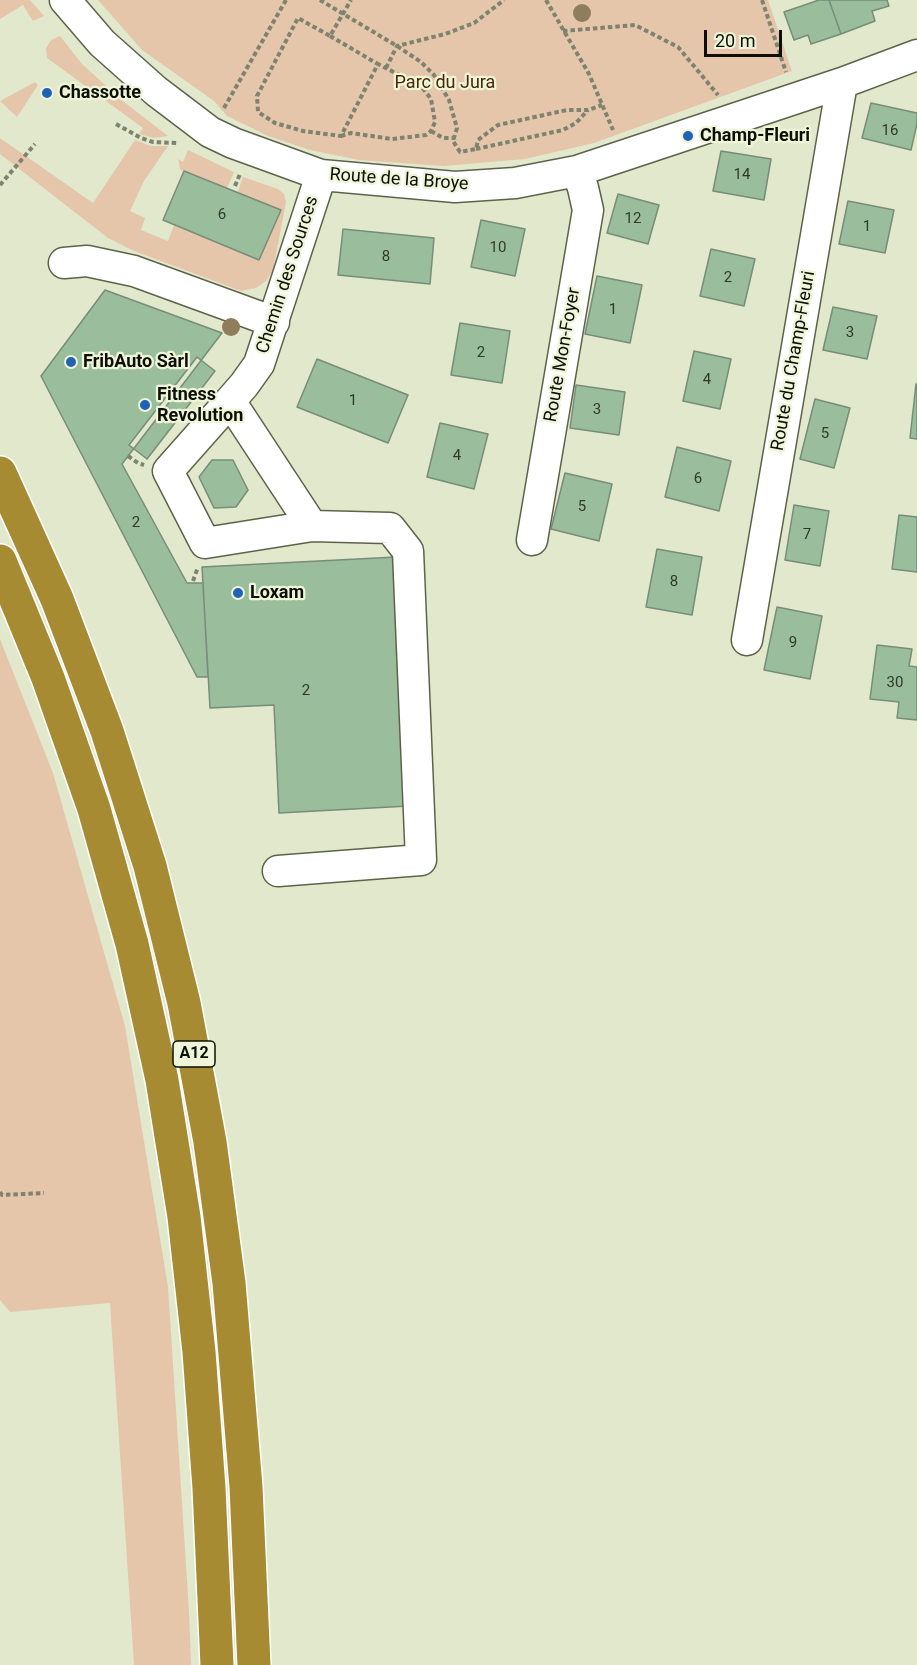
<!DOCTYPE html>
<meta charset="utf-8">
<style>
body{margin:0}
#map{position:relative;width:917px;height:1665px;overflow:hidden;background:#e1e8cb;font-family:Roboto,sans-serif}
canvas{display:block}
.scale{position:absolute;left:704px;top:30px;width:78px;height:27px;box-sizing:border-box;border:3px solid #0d0f06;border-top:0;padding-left:8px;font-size:18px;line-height:21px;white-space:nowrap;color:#0d0f06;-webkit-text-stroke:4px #eef5d8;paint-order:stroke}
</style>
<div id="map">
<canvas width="917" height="1665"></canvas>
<div class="scale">20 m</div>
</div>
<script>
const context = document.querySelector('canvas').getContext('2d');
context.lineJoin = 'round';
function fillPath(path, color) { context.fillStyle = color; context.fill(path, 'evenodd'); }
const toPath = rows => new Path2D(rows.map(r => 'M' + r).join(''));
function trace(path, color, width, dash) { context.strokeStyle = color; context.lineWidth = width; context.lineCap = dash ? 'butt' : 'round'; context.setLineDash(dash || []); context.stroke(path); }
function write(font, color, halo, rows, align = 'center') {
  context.font = font + ' Roboto,sans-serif'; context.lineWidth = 4.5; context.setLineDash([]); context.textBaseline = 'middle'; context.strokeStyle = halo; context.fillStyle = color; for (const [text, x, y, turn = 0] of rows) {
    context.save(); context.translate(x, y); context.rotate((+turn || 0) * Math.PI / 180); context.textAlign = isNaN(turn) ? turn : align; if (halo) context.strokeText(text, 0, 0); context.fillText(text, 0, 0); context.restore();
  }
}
fillPath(toPath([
 [0,0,30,0,44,16,33,21,23,5,0,19],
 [98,0,768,0,792,71,594,143,525,159,444,166,359,160,310,150,268,136,227,116,214,101,142,50],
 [60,36,82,64,124,102,168,136,154,138,139,134,143,128,47,58,46,48,51,40],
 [35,82,38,85,17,117,0,101],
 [0,138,93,203,135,140,151,146,168,146,144,181,130,211,145,218,141,230,168,241,192,179,180,169,178,159,183,162,188,150,234,172,224,195,235,200,243,177,278,189,284,194,286,202,273,270,266,281,256,288,241,291,134,251,108,238,0,154],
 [0,639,53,773,125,1026,168,1287,189,1611,191,1665,134,1665,110,1303,10,1312,0,1300]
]), '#e6c6ab');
const building = toPath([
 [819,0,829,0,841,34,811,44,808,35,794,40,784,12,819,0],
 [829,0,887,0,889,6,872,11,875,21,841,34,829,0],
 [871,103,917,113,917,124,911,150,862,138,871,103],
 [721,151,771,159,764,200,713,191,721,151],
 [184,171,281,210,259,260,163,220,184,171],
 [618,194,659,205,648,244,607,233,618,194],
 [848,201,894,210,885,253,839,244,848,201],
 [481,220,525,229,515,276,471,267,481,220],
 [343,229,434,238,430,284,338,275,343,229],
 [711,249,755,259,744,306,700,296,711,249],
 [597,276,642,285,630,343,585,334,597,276],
 [105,290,222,333,122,464,187,583,203,583,208,677,197,677,41,376,105,290],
 [833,307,877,316,867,359,823,350,833,307],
 [460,323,510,331,502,383,451,375,460,323],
 [694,351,731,359,720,409,683,401,694,351],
 [197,357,215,371,147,459,129,445,197,357],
 [317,359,408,395,388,443,297,407,317,359],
 [916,384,917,384,917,439,910,438,916,384],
 [576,385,625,392,619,435,570,428,576,385],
 [815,399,850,408,834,468,800,459,815,399],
 [440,423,488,434,474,489,427,477,440,423],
 [677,447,731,461,719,511,665,497,677,447],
 [212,460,233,460,248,490,236,507,214,508,199,477,212,460],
 [565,473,612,484,599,541,551,529,565,473],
 [794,505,829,511,820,566,785,560,794,505],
 [899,515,917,517,917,572,892,569,899,515],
 [657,549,702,557,692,615,646,607,657,549],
 [396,557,409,806,279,813,274,705,210,708,202,567,396,557],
 [777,607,822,616,810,679,764,670,777,607],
 [877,645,912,649,909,666,917,667,917,720,897,718,899,702,870,699,877,645]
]);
fillPath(building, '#9abd9b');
trace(building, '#788d79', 1.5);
const minor = toPath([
 [65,0,102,43,156,91,210,132,233,143,321,175,455,187,515,183,577,171,842,83,917,55],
 [64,263,87,261,134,271,274,322],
 [230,401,168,471,205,543,312,526,230,401,244,385,259,364,321,175],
 [532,540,588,210,583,188,577,171],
 [747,640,842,83],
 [278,871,421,860,408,551,390,528,312,526]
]);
const highway = toPath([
 [0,473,57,599,107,731,150,866,184,1003,210,1142,229,1283,246,1487,254,1665],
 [0,561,48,678,94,809,132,944,162,1080,184,1217,199,1352,209,1488,217,1665]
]);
trace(minor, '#5d634a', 33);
trace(highway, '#fff', 36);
trace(toPath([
 [320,0,397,46,421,62,434,75,449,100,457,128,453,141,460,152,476,149,478,140,498,125,567,110,588,110,602,105],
 [546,0,589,74,613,130],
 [762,0,786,72],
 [563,31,635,25,678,47,718,95],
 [330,36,378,64,341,136,303,131,275,123,258,112,257,96,298,18,330,36,351,0],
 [386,68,397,46,445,34,474,23,504,0],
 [224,108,286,0],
 [116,124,141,138,153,142,178,143],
 [431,131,443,138,455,138],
 [341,136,351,133,392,139,426,135,431,131,435,122,431,99,421,86,378,64],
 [476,149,563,130,576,123,588,110],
 [0,185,35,144],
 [235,186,240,174],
 [128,456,138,463,144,465],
 [193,581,198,567],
 [0,1192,2,1195,44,1193]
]), '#7e836f', 4, [4.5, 3]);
trace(minor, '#fff', 30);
trace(highway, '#a78b33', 33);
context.fillStyle = '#8e7e5b';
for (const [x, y] of [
 [582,13],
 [231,327]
]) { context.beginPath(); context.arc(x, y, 9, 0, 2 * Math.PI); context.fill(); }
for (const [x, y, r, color] of [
 [47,93,6,"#2062b3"],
 [688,136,6,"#2062b3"],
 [71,362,6,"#2062b3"],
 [145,405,6,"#2062b3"],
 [238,593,6,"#2062b3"]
]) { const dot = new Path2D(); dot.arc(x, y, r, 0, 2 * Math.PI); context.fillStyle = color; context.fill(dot); trace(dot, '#eef5d8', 2); }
write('15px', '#303a2b', null, [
 ["16",890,131],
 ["14",742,175],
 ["6",222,215],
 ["12",633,219],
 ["1",867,227],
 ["10",498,248],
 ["8",386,257],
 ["2",728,278],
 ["1",613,310],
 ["3",850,333],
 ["2",481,353],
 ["4",707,380],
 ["1",353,401],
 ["3",597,410],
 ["5",825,434],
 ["4",457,456],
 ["6",698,479],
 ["5",582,507],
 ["2",136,523],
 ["7",807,535],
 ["8",674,582],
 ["9",793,643],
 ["30",895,683],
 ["2",306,691]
]);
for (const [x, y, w] of [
 [194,1054,42]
]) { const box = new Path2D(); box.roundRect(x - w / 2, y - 13, w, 26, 4.5); context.fillStyle = '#eef5d8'; context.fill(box); trace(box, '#0d0f06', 1.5); }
write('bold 16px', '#0d0f06', null, [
 ["A12",194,1054]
]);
write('18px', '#4a2700', '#eef5d8', [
 ["Parc du Jura",445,83]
]);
write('bold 18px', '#0d0f06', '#eef5d8', [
 ["Chassotte",59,93],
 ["Champ-Fleuri",700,136],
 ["FribAuto Sàrl",83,362],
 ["Fitness",157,395],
 ["Revolution",157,416],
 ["Loxam",250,593]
], 'left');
write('18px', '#0d0f06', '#eef5d8', [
 ["Route de la Broye",399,180,4],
 ["Chemin des Sources",288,275,-72],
 ["Route Mon-Foyer",563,355,-80],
 ["Route du Champ-Fleuri",794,361,-80]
]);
</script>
